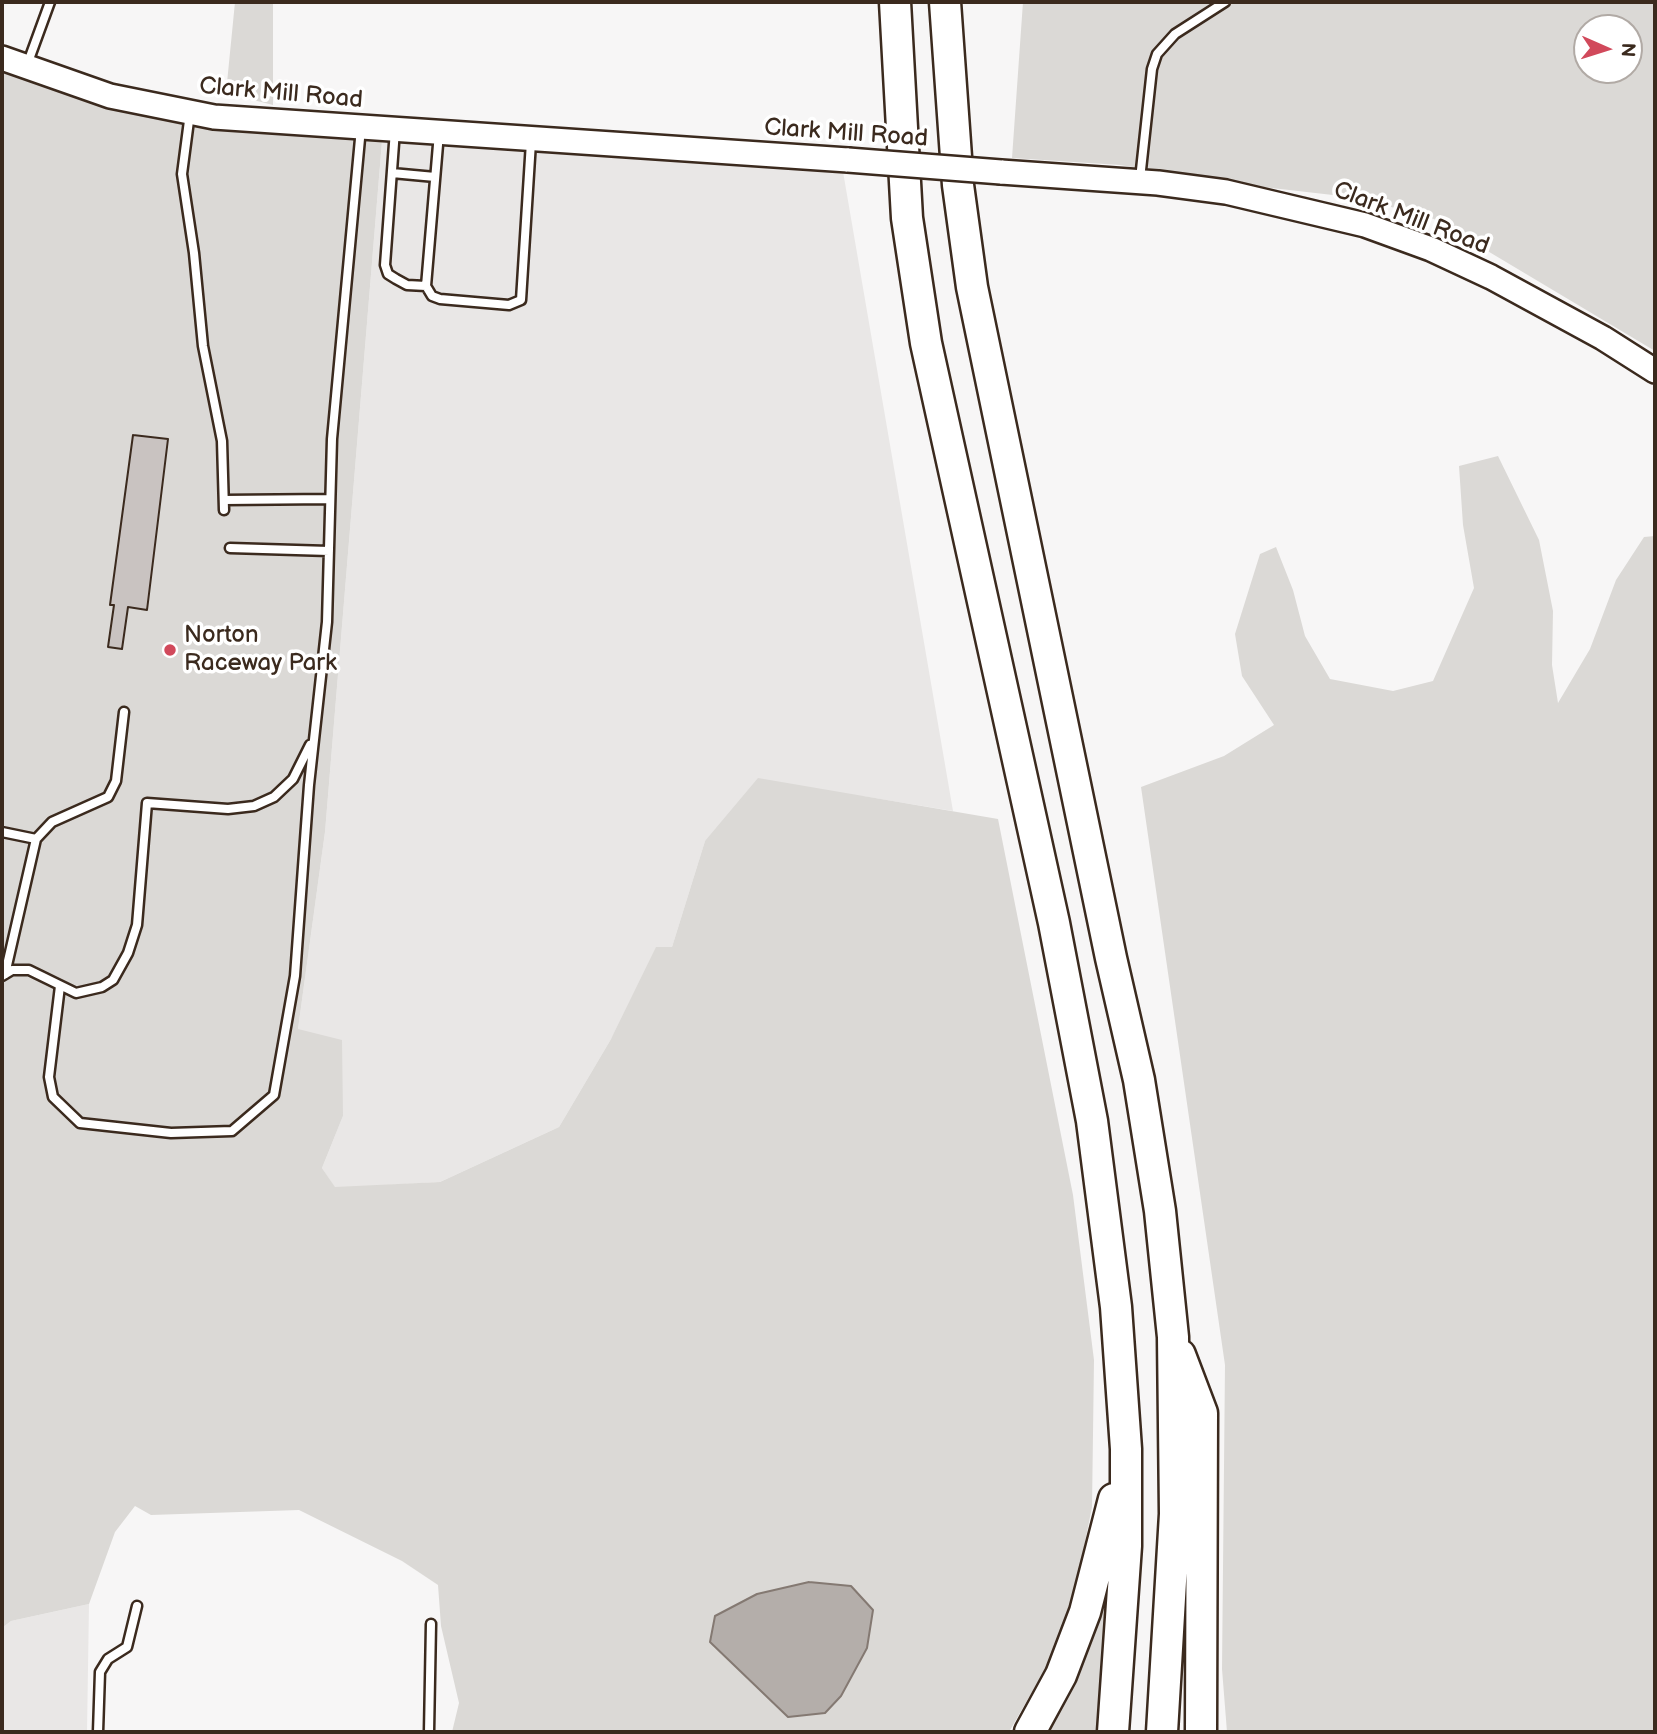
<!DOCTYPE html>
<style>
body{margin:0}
#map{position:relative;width:1657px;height:1734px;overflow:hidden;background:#f7f6f6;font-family:"Balsamiq Sans",sans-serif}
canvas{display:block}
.frame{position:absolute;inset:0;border:4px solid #3b2a1e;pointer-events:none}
.north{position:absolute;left:1573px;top:14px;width:70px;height:70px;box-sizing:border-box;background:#fff;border:2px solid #b1aaa5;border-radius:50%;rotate:93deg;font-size:19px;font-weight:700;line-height:28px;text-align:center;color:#3b2a1e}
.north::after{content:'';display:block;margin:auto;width:24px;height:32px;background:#d1495b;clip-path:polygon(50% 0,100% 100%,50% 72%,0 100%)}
</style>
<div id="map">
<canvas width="1657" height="1734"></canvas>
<div class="frame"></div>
<div class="north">N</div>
</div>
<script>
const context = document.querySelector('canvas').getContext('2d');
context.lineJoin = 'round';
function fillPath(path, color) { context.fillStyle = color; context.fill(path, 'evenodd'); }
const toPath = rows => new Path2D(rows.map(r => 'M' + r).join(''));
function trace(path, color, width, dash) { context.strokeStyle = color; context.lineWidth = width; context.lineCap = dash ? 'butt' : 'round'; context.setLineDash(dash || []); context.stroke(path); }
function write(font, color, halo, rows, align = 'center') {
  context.font = font + ' "Balsamiq Sans",sans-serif'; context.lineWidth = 7; context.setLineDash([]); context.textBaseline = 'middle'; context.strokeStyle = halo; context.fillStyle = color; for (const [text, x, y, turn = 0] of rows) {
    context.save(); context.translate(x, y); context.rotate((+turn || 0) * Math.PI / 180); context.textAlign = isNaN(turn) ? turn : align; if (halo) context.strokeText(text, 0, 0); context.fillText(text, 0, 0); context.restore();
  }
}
fillPath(toPath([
 [383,129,841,160,953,811,862,796,705,841,672,947,611,1039,559,1127,440,1182,335,1188,322,1168,343,1116,298,1029,325,832],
 [89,1604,87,1732,2,1732,2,1628,11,1621]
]), '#e9e7e6');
fillPath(toPath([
 [235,2,273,2,273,105,226,93],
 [1023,2,1655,2,1655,351,1434,219,1359,198,1228,183,1120,165,1012,158],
 [1587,28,1629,28,1629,70,1587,70],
 [2,58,91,91,383,129,325,832,298,1029,342,1040,343,1116,322,1168,335,1187,440,1182,559,1127,611,1039,656,947,672,947,705,841,758,778,998,819,1073,1195,1094,1360,1092,1507,1076,1587,1052,1657,1009,1732,452,1732,459,1703,441,1626,438,1585,402,1561,299,1510,151,1515,135,1506,115,1532,89,1604,11,1621,2,1628],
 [1498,456,1539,540,1553,611,1552,665,1558,703,1590,649,1616,580,1644,537,1655,536,1655,1732,1227,1732,1222,1669,1225,1365,1141,787,1224,756,1274,725,1242,676,1235,634,1260,554,1276,547,1293,590,1305,636,1330,679,1393,691,1433,681,1474,588,1463,525,1459,466],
 [1111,1573,1097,1732,1047,1732,1057,1717]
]), '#dbd9d6');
const water = toPath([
 [809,1582,851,1586,873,1610,867,1648,841,1696,825,1713,788,1717,710,1642,715,1616,757,1594,809,1582]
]);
fillPath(water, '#b4aeaa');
trace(water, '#847972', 2);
const building = toPath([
 [133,435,168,439,147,610,128,607,122,649,108,647,114,605,110,605,133,435]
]);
fillPath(building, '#c9c3c1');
trace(building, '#3b2a1e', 2);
const lane = toPath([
 [27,65,50,2],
 [190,113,182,174,194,253,203,346,222,441,224,510],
 [395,130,385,265,388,274,396,279,407,285,426,286],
 [439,133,426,286,432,296,440,299,509,305,521,300,531,142],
 [392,173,435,177],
 [1140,179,1152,69,1157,54,1175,34,1225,2],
 [224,500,330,499],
 [230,548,329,551],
 [2,832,36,839,5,974],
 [36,839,52,822,108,797,116,781,124,712],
 [2,976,12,970,29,970,76,993,102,987,113,980,128,953,137,925,147,803,228,809,254,806,274,797,293,779,310,745],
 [60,986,49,1077,53,1097,80,1123,171,1133,232,1131,274,1095,295,976,309,785,327,622,332,439,361,128],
 [98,1732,100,1672,108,1659,127,1647,137,1606],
 [429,1732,431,1624]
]);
const secondary = toPath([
 [2,58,110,96,214,117,848,160],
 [1001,172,1158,183,1226,192,1365,225,1431,249,1491,277,1603,338,1655,371]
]);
const highway = toPath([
 [895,2,907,218,926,343,1054,923,1092,1121,1116,1307,1126,1449,1126,1546,1113,1732],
 [945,2,958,185,972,287,1111,958,1139,1080,1160,1211,1173,1337,1175,1514,1162,1732],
 [1180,1355,1202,1413,1201,1732],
 [1030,1732,1061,1675,1085,1612,1114,1499]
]);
trace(lane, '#3b2a1e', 13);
trace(secondary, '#3b2a1e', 28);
trace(highway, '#3b2a1e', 35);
trace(lane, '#fff', 8);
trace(secondary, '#fff', 23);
trace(highway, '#fff', 30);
const secondaryBridge = toPath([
 [848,160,1001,172]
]);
trace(secondaryBridge, '#3b2a1e', 28, []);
trace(secondaryBridge, '#fff', 23);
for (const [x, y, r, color] of [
 [170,650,7,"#d1495b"]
]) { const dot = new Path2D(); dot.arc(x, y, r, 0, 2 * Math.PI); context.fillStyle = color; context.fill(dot); trace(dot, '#fff', 2.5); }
write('24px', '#3b2a1e', '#fff', [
 ["Clark Mill Road",281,94,5],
 ["Clark Mill Road",846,134,4],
 ["Clark Mill Road",1411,219,21]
]);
write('24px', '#3b2a1e', '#fff', [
 ["Norton",184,636],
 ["Raceway Park",184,664]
], 'left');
</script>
